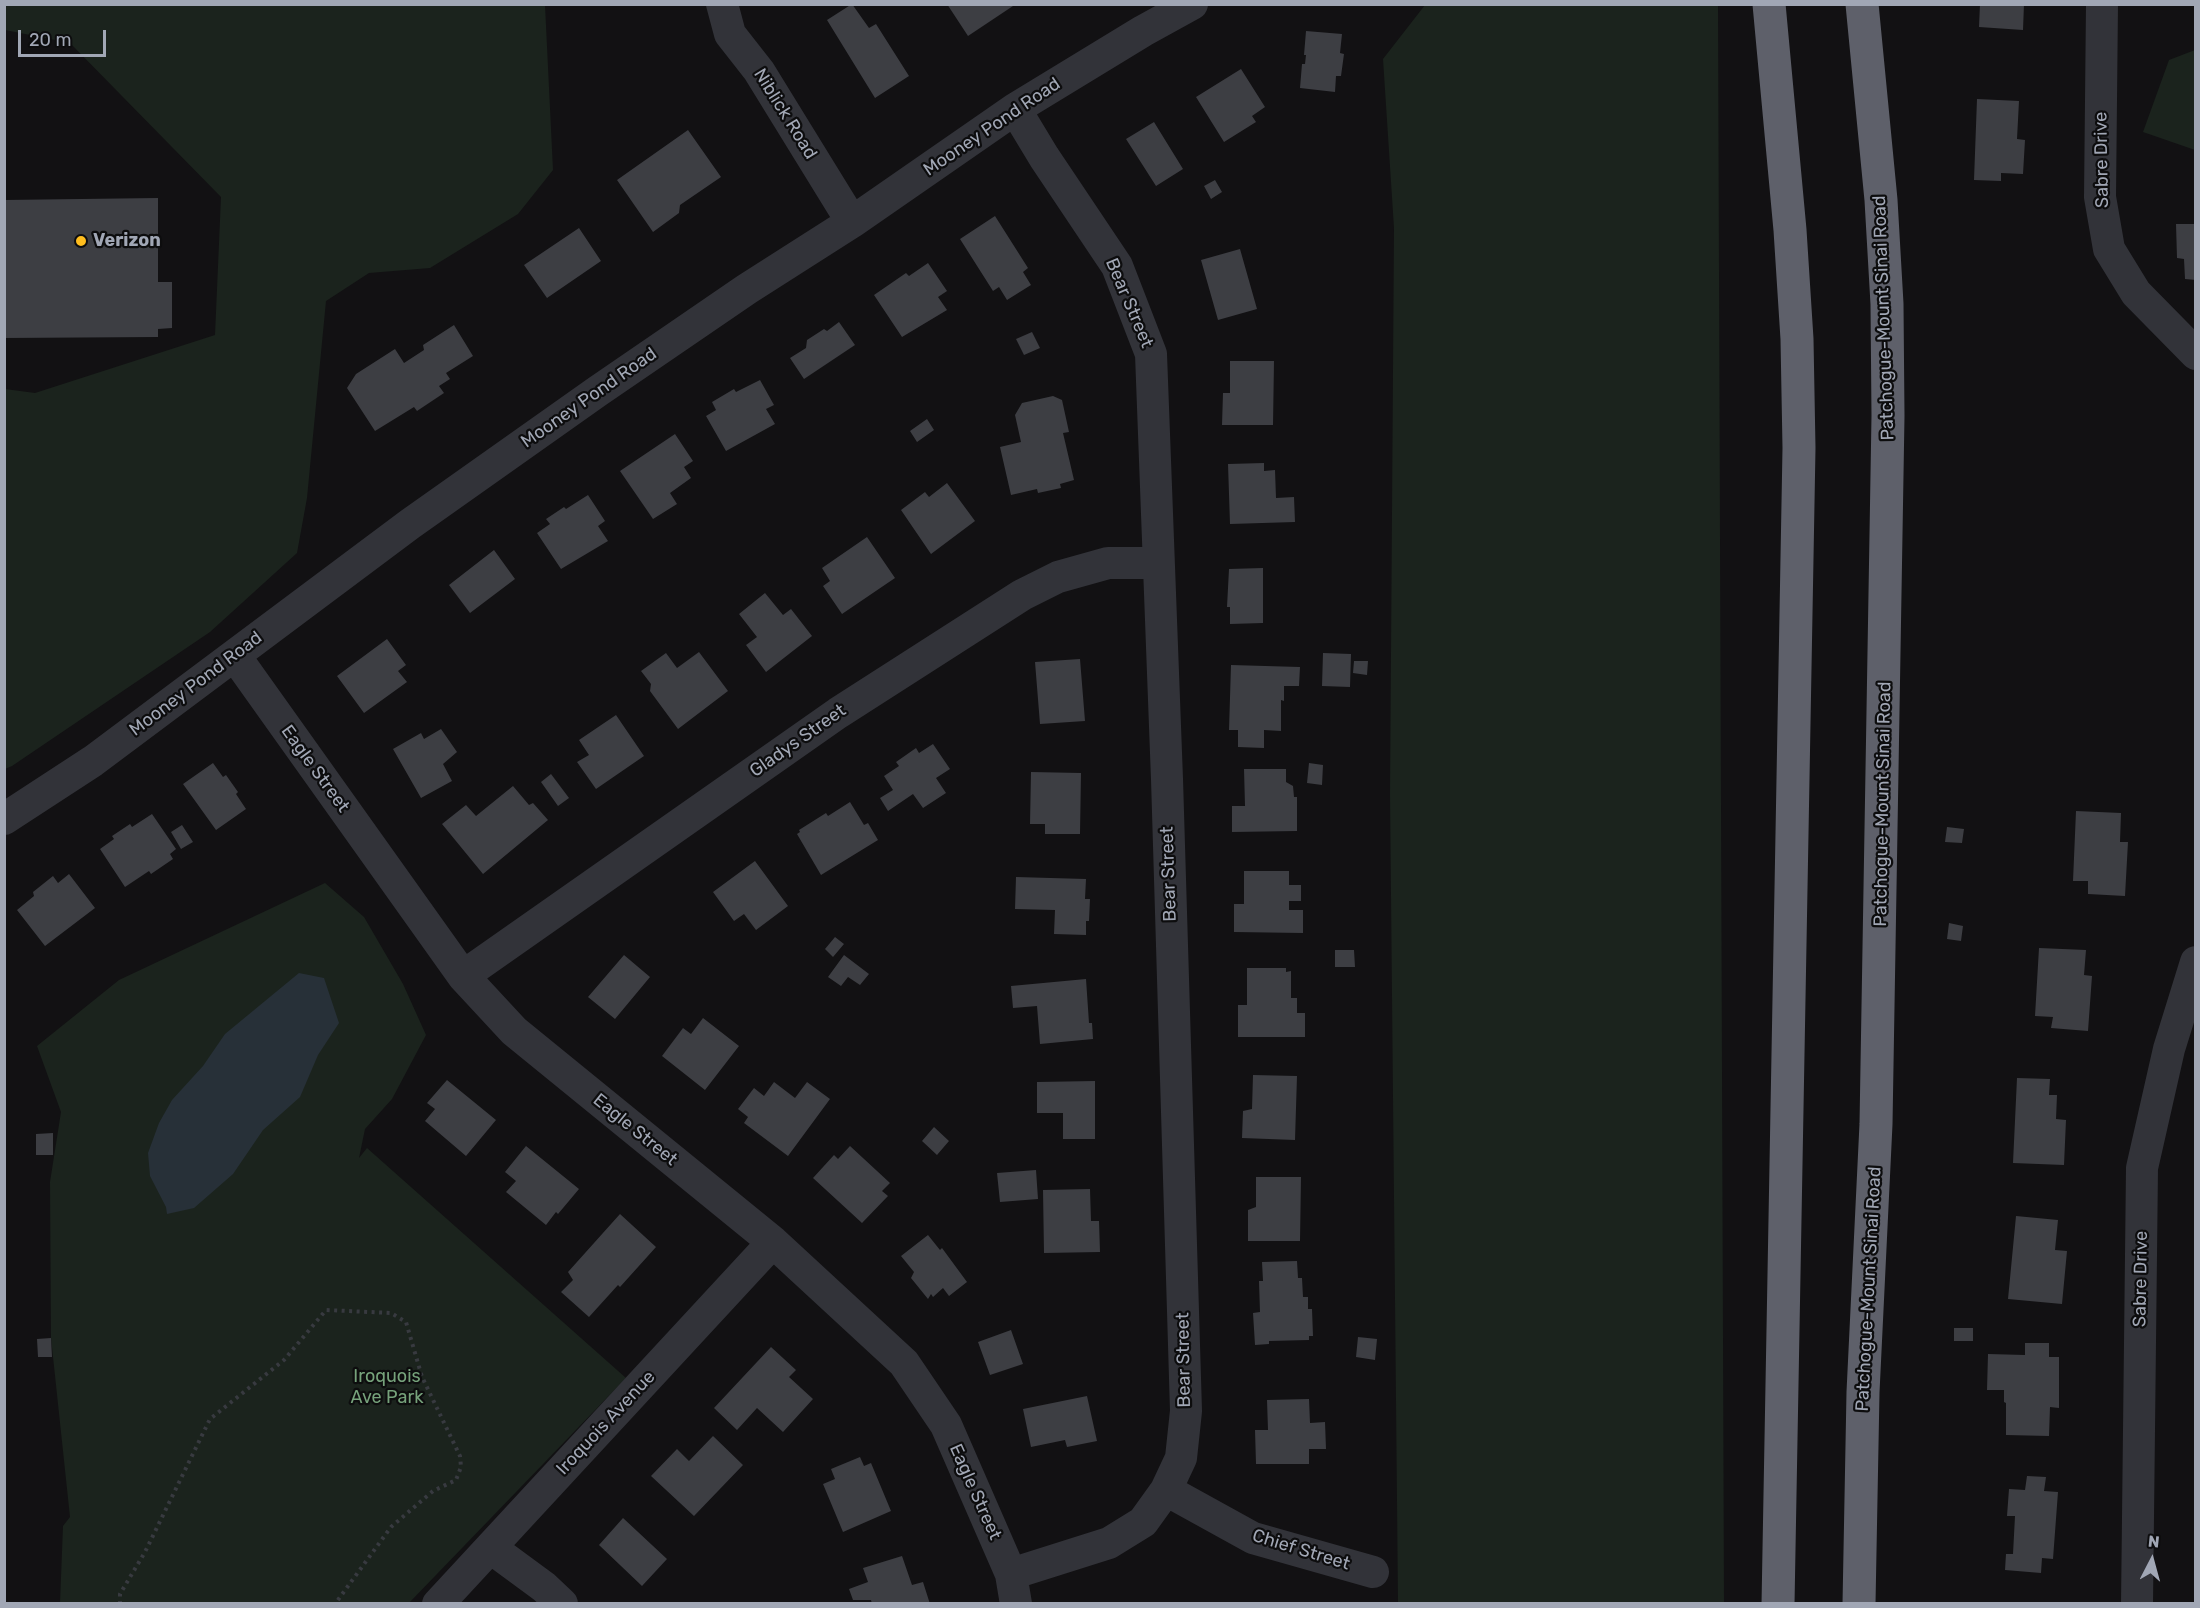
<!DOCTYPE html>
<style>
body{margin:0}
#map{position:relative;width:2200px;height:1608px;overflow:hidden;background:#121113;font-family:Rubik,sans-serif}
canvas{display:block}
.frame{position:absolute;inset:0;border:6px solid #a1a7b5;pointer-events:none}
.north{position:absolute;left:2122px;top:1530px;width:60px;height:60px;-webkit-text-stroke:4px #0d0d0e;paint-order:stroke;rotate:6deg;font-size:16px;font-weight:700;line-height:24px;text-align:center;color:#a1a7b5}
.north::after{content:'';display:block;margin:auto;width:21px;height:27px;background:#a1a7b5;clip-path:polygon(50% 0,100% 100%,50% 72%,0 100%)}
.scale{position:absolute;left:18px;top:30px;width:88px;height:27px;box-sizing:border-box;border:3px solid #a1a7b5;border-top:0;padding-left:8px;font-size:18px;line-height:21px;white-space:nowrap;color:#a1a7b5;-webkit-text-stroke:4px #0d0d0e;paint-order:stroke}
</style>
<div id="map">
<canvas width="2200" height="1608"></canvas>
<div class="frame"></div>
<div class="north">N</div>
<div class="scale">20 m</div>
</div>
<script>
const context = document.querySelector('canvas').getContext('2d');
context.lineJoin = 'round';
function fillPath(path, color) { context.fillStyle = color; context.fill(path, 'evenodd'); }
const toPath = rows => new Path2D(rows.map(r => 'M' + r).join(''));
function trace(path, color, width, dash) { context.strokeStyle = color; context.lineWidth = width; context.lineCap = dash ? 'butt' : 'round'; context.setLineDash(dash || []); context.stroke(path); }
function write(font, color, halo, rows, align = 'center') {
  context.font = font + ' Rubik,sans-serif'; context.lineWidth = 4.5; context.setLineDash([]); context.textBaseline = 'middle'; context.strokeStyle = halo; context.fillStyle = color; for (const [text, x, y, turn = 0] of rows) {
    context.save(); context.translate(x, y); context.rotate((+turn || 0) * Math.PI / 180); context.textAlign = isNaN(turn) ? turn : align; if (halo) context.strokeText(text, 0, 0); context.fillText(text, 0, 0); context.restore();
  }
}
fillPath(toPath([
 [5,4,545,5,553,170,518,214,430,268,369,273,326,301,307,498,297,553,210,632,12,766,5,769,5,389,35,393,215,335,221,197,70,43,5,30],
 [1425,5,1718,5,1724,1603,1398,1603,1390,794,1394,228,1383,59],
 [2195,50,2195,150,2143,132,2169,60],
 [325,883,364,917,403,984,426,1035,392,1099,365,1129,359,1158,367,1148,626,1378,409,1603,60,1603,63,1526,70,1517,51,1338,50,1182,61,1112,37,1046,119,980]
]), '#1b231d');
fillPath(toPath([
 [299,973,324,978,339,1023,318,1055,300,1097,263,1130,233,1174,194,1208,167,1214,166,1207,150,1176,148,1153,159,1123,172,1100,203,1066,225,1034]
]), '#273038');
fillPath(toPath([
 [852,4,869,28,876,24,909,76,875,98,827,20],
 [947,4,1016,4,968,36],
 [1980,4,2024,4,2023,30,1979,27],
 [1306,31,1342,34,1340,53,1344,54,1341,76,1336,76,1335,92,1300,88,1302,64,1305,64,1306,55,1304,55],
 [1241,69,1265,107,1252,116,1256,122,1224,142,1196,97],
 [1977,99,2019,101,2017,139,2025,140,2023,174,2001,173,2001,181,1974,180],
 [1154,122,1183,169,1156,186,1126,139],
 [688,130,721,177,680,205,679,213,653,232,617,180],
 [1215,180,1222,192,1211,199,1204,186],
 [158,198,158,282,172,282,172,328,158,329,158,337,4,338,4,200],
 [995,216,1028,268,1023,272,1031,285,1007,300,999,287,993,291,960,239],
 [2176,224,2196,224,2196,280,2185,279,2184,259,2177,258],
 [579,228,601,261,547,298,524,265],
 [1240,249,1257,309,1218,320,1201,260],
 [928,263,947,291,938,297,947,310,902,337,874,295,906,273,909,276],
 [839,322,855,345,804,379,790,358,806,348,807,340,824,329,827,331],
 [454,325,473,356,446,373,450,379,439,386,444,393,417,411,414,407,375,431,347,388,356,374,395,349,404,363,424,350,423,345],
 [1032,332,1040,348,1024,355,1016,339],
 [1230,361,1274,361,1273,425,1222,425,1223,393,1230,393],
 [760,380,774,405,766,409,775,424,726,451,706,416,716,410,712,402,734,389,736,392],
 [1053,396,1062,400,1069,432,1063,433,1074,480,1060,484,1061,488,1038,493,1037,489,1011,495,1000,447,1021,442,1015,415,1022,403],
 [927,419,934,430,917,442,910,431],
 [675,434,693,461,684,467,691,478,670,493,677,504,653,519,620,471],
 [1264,463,1264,471,1275,470,1276,498,1294,497,1295,522,1230,524,1228,464],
 [947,483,975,521,931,554,901,510,925,492,929,497],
 [588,495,605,521,598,526,608,541,561,569,537,533,550,524,546,519,564,507,566,509],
 [867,537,895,578,842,614,823,586,830,581,822,568],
 [494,550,515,579,470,613,449,585],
 [1263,568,1263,623,1230,624,1230,607,1227,607,1229,569],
 [765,593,783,615,791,609,812,636,766,672,746,645,757,637,739,614],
 [387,639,406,665,398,671,407,682,364,713,337,676],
 [699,652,728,691,678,729,650,691,651,684,641,671,666,653,677,668],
 [1323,653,1351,654,1350,687,1322,686],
 [1080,659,1085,721,1040,724,1035,662],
 [1354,661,1368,661,1367,675,1353,673],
 [1231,665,1300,667,1299,686,1284,686,1284,701,1281,700,1281,731,1264,730,1264,748,1238,747,1238,730,1229,730],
 [616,715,644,756,596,789,577,762,589,755,579,740],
 [441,729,457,752,443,764,452,781,421,798,393,749,421,733,424,739],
 [933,744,950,769,936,778,946,793,923,808,913,794,888,811,880,798,893,790,884,776,899,766,896,762,916,748,919,753],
 [213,763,223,777,226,775,238,792,236,794,246,809,216,830,183,784],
 [1309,763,1323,765,1322,785,1307,783],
 [1244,769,1286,769,1286,782,1293,786,1294,797,1297,797,1297,831,1232,832,1232,806,1245,806],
 [1031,772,1081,773,1080,834,1045,834,1045,824,1030,824],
 [551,774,569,798,558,806,541,782],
 [513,786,529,805,533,803,548,820,483,874,442,824,466,805,476,816],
 [850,802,864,825,868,823,878,840,821,875,797,834,800,832,799,830,826,813,828,816],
 [2076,811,2121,813,2120,842,2128,842,2125,896,2088,894,2088,881,2073,881],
 [152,814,176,849,170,854,173,859,151,874,149,871,125,887,100,849,114,839,112,836,130,824,132,827],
 [182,825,193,842,181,849,171,832],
 [1947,827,1964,829,1962,843,1945,842],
 [755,861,788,906,756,930,744,914,734,921,713,892],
 [1244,871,1289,871,1289,885,1301,885,1301,901,1289,901,1289,910,1303,910,1303,933,1234,932,1234,904,1244,904],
 [69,874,95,908,45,946,17,910,34,896,33,892,53,876,58,883],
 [1016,877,1086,879,1085,899,1090,899,1089,921,1086,921,1086,935,1054,934,1055,910,1015,909],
 [1949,923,1963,926,1961,941,1947,939],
 [835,937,844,944,833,957,825,949],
 [2039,948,2086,950,2084,975,2092,976,2088,1031,2051,1028,2053,1017,2035,1016],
 [1335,950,1354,950,1355,967,1335,967],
 [624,955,650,977,615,1019,588,997],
 [844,955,869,974,860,985,848,977,841,986,828,977],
 [1247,968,1286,968,1286,972,1291,971,1291,998,1297,998,1297,1013,1305,1013,1305,1037,1238,1037,1238,1005,1247,1005],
 [1086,979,1089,1023,1092,1023,1093,1039,1040,1044,1037,1006,1013,1008,1011,986],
 [703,1018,739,1046,705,1090,662,1056,683,1028,691,1034],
 [1253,1075,1297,1076,1295,1140,1242,1138,1243,1111,1252,1109],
 [2017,1078,2050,1079,2049,1095,2057,1095,2056,1119,2066,1120,2064,1165,2013,1163],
 [447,1080,496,1120,466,1156,425,1121,435,1109,427,1103],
 [1095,1081,1095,1139,1063,1139,1063,1113,1037,1113,1037,1082],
 [774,1082,795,1098,807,1082,830,1099,788,1156,744,1123,748,1117,738,1109,754,1088,764,1096],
 [934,1127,949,1141,937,1155,922,1141],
 [53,1133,53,1155,36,1155,36,1134],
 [526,1146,579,1189,558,1214,556,1212,546,1225,506,1192,516,1181,505,1172],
 [850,1146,890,1183,882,1191,888,1196,862,1223,813,1178,834,1155,838,1159],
 [1036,1170,1038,1199,1000,1202,997,1173],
 [1256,1177,1301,1177,1300,1241,1248,1241,1248,1210,1256,1207],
 [1090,1189,1091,1221,1099,1221,1100,1252,1044,1253,1043,1190],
 [620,1214,656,1247,620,1287,618,1285,589,1317,561,1292,573,1280,568,1272],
 [2016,1216,2058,1220,2055,1250,2067,1251,2062,1304,2008,1299],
 [928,1235,940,1250,942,1248,967,1282,949,1296,943,1288,933,1297,931,1294,928,1299,911,1278,914,1272,901,1256],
 [1297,1261,1298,1278,1302,1278,1303,1297,1308,1297,1308,1309,1312,1309,1313,1336,1309,1336,1309,1340,1269,1341,1269,1344,1255,1345,1253,1313,1260,1312,1259,1281,1263,1281,1262,1262],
 [1954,1328,1973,1328,1973,1341,1954,1341],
 [1011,1330,1023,1364,990,1375,978,1342],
 [1358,1337,1377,1339,1375,1360,1356,1357],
 [51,1338,52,1357,38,1357,37,1339],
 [2025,1343,2049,1343,2049,1357,2059,1357,2059,1408,2050,1407,2049,1436,2006,1435,2006,1403,2004,1402,2004,1390,1987,1390,1988,1354,2025,1355],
 [771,1347,796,1370,789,1377,813,1399,783,1432,757,1408,737,1430,714,1408],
 [1087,1396,1097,1441,1067,1447,1065,1440,1031,1447,1023,1409],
 [1309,1399,1310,1423,1325,1422,1326,1449,1309,1449,1309,1464,1256,1464,1255,1430,1268,1430,1267,1400],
 [713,1436,743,1465,694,1516,651,1476,677,1449,689,1461],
 [860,1457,864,1466,871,1463,891,1511,843,1532,823,1484,835,1479,831,1469],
 [2027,1476,2046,1477,2044,1491,2058,1492,2053,1559,2042,1558,2041,1573,2005,1570,2006,1554,2013,1554,2015,1516,2007,1516,2009,1489,2025,1490],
 [623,1518,667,1559,642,1586,599,1545],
 [902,1556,912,1585,923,1582,930,1604,872,1604,871,1600,853,1600,849,1589,868,1582,863,1568]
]), '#3d3e43');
trace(toPath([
 [120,1604,120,1594,145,1552,210,1419,284,1360,326,1310,391,1313,406,1322,422,1377,460,1456,461,1467,456,1480,433,1491,391,1527,335,1604]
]), '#383a40', 4, [3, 4.5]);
trace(toPath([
 [722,4,730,34,759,71,852,222],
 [2102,4,2100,197,2109,249,2136,293,2196,354],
 [235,656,463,976,514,1031,773,1242,904,1363,946,1425,1011,1574,1016,1604],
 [4,819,93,761,410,524,598,391,747,289,852,222,1015,109,1143,31,1192,4],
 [463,976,838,713,1022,595,1058,577,1108,563,1157,563],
 [1166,1490,1253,1538,1373,1572],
 [491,1548,544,1587,562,1604],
 [1011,1574,1109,1543,1143,1522,1166,1490,1181,1458,1186,1411,1167,779,1151,354,1117,266,1044,157,1015,109],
 [438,1604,773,1242],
 [2137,1604,2142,1168,2169,1049,2196,962]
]), '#323339', 32);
trace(toPath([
 [1769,4,1790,230,1797,339,1799,448,1778,1604],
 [1859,1604,1863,1392,1876,1124,1888,416,1887,304,1881,200,1862,4]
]), '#5e606a', 33);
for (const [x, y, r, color] of [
 [81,241,6,"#ffbd1e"]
]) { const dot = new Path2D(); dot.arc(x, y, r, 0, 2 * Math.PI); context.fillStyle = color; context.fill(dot); trace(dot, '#0d0d0e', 2); }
write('18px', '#a1a7b5', '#0d0d0e', [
 ["Niblick Road",785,114,58],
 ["Mooney Pond Road",992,127,-34],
 ["Sabre Drive",2102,160,-91],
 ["Bear Street",1129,303,67],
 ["Patchogue-Mount Sinai Road",1884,318,-92],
 ["Mooney Pond Road",589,398,-35],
 ["Mooney Pond Road",196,684,-37],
 ["Gladys Street",798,741,-35],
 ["Eagle Street",315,769,54],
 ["Patchogue-Mount Sinai Road",1883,804,-89],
 ["Bear Street",1169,874,-92],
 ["Eagle Street",635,1130,39],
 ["Sabre Drive",2141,1279,-89],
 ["Patchogue-Mount Sinai Road",1869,1289,-87],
 ["Bear Street",1184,1360,-91],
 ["Iroquois Avenue",606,1423,-47],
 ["Eagle Street",975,1492,66],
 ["Chief Street",1301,1550,17]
]);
write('bold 18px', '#a1a7b5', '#0d0d0e', [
 ["Verizon",93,241]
], 'left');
write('18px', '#76a27b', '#0d0d0e', [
 ["Iroquois",387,1377],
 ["Ave Park",387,1398]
]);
</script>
